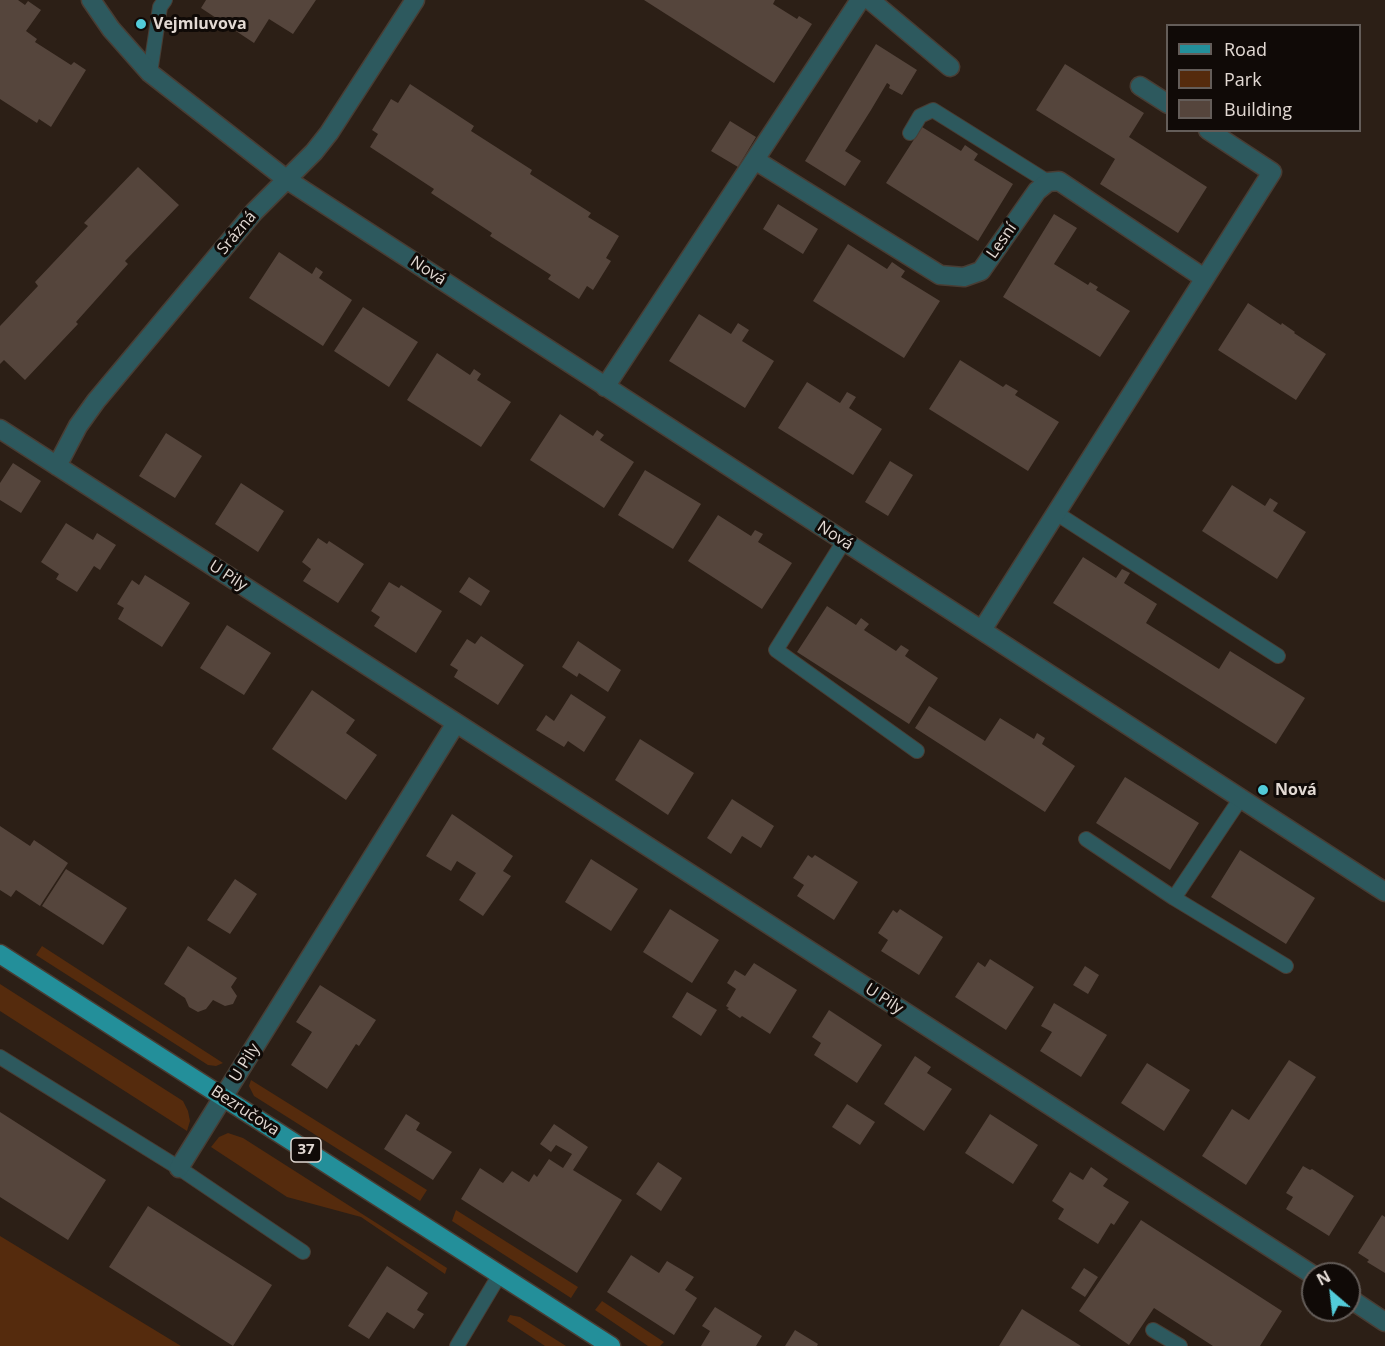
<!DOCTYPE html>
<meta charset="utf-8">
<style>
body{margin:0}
#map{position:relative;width:1385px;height:1346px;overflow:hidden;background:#2c1f16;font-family:"Open Sans",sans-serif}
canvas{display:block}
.legend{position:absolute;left:1166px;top:24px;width:195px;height:108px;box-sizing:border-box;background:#100a07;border:2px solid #645d59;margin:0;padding:8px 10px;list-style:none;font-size:18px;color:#e2d9d3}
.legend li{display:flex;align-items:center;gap:12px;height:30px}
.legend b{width:30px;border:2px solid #645d59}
.north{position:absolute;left:1301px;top:1262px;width:60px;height:60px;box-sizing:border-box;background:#100a07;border:2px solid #645d59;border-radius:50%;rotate:332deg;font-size:16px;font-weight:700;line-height:24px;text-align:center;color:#e2d9d3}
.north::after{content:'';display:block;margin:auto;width:21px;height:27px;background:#52cbd9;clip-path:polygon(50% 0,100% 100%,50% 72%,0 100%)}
</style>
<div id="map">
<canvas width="1385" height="1346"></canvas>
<ul class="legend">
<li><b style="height:8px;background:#238f9a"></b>Road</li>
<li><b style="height:16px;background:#552b0d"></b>Park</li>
<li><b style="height:16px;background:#55453c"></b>Building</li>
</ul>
<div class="north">N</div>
</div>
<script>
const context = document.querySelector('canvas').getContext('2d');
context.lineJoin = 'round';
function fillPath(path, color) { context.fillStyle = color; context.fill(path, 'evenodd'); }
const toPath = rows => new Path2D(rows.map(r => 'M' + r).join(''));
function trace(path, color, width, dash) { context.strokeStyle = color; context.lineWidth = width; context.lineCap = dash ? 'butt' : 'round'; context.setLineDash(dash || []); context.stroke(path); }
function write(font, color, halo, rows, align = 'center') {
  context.font = font + ' "Open Sans",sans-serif'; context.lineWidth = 6; context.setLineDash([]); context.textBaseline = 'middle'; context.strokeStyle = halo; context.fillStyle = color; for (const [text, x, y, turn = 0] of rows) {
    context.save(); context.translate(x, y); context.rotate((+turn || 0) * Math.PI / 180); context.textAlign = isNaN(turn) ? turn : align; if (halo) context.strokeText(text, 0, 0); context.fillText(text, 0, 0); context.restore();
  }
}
fillPath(toPath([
 [42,946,223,1063,216,1066,208,1065,36,955],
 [0,984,183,1101,188,1111,190,1121,187,1131,0,1011],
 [251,1080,427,1190,420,1201,254,1096,249,1086],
 [228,1133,243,1138,447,1268,445,1274,361,1217,287,1197,211,1147,219,1137],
 [456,1210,578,1287,571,1298,452,1221],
 [0,1236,181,1346,0,1346],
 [602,1301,664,1342,660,1346,648,1346,595,1310],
 [510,1315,520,1317,566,1346,545,1346,507,1321]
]), '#552b0d');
fillPath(toPath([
 [0,0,18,0,25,5,28,1,41,10,26,31,37,39,35,42,71,65,74,62,86,70,51,127,39,119,37,123,0,99],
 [206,0,316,0,293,34,269,19,254,43,201,8],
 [644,0,775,0,773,4,797,19,799,16,812,24,774,83],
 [876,44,917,70,902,95,889,88,890,85,887,83,871,110,845,151,861,161,845,186,805,161],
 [1065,64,1144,113,1129,137,1207,187,1178,233,1100,184,1115,159,1036,110],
 [410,84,474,126,471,131,532,170,530,174,591,213,588,217,619,236,606,258,611,261,593,290,587,286,579,299,548,279,551,275,490,236,492,233,431,193,434,189,370,147,378,134,372,130,391,99,398,103],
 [730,121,756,137,738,167,711,151],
 [922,127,961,151,965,145,978,154,974,160,1013,184,978,241,886,183],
 [138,167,179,205,125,261,128,264,76,322,78,324,25,380,4,360,0,364,0,326,38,286,35,282,88,226,84,223],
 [778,204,818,229,803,254,763,229],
 [1054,214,1077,228,1054,264,1088,285,1090,282,1098,287,1096,290,1130,311,1100,357,1003,297],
 [848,244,887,269,892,262,905,271,901,277,940,301,904,358,813,301],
 [279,252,312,274,316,267,323,272,319,278,352,300,323,346,249,298],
 [1248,303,1281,325,1282,323,1295,332,1294,333,1326,354,1296,400,1218,350],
 [363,307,418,342,389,387,334,351],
 [699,314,731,334,738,323,749,330,742,341,774,361,745,408,669,361],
 [437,353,470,375,474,369,481,374,477,380,511,402,481,447,407,400],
 [960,360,1003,387,1006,384,1018,391,1015,395,1059,422,1028,471,929,409],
 [807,382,840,403,847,392,856,397,849,408,882,429,853,475,778,428],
 [560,414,593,436,597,430,604,435,600,440,634,462,604,508,530,460],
 [166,433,202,456,175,498,139,476],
 [890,461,913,475,888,516,865,502],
 [13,463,41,481,21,513,0,500,0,483],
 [645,470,701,504,673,549,618,515],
 [241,483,284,511,258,552,215,524],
 [1232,485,1265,506,1270,498,1278,503,1273,511,1306,532,1277,579,1202,531],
 [718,515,751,536,755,530,763,534,758,542,792,563,762,609,688,561],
 [66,523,93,540,97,533,116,545,100,570,94,566,77,592,56,579,59,574,41,562],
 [318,538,327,544,329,541,364,564,338,603,303,581,311,569,302,562],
 [1083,557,1116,578,1122,569,1130,573,1124,583,1157,604,1146,623,1219,669,1230,651,1305,698,1276,744,1053,603],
 [145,575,190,603,162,647,118,619,124,608,117,604,132,580,139,585],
 [469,577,490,591,481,606,459,592],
 [389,582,399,588,401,585,442,611,416,653,374,626,380,617,371,611],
 [827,606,856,625,861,618,869,624,864,630,896,651,901,645,909,650,905,656,938,678,909,724,797,652],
 [227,625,271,653,244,695,200,668],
 [481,636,524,665,498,705,454,677,458,670,450,665,467,639,475,644],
 [578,641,621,670,608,692,579,673,577,677,562,667],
 [312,690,355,720,346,733,377,755,346,800,272,749],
 [571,694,606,717,584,752,568,741,564,747,536,730,546,715,554,721],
 [929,706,985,741,1000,718,1034,739,1037,733,1045,738,1042,744,1075,766,1045,812,915,728],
 [640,739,694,773,668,815,615,780],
 [1125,777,1199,823,1170,870,1096,823],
 [732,799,774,826,761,848,742,836,731,854,707,838],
 [452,814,513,856,503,871,511,876,483,916,459,900,476,873,457,861,451,871,426,856],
 [0,826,30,846,34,840,68,863,40,906,16,890,11,897,0,890],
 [1240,850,1315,898,1286,944,1211,897],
 [808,855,812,858,815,855,858,882,834,920,797,896,804,885,793,878],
 [591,859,638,889,611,931,565,902],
 [66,869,127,908,103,945,42,906],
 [235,879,257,894,230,934,207,920],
 [670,909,719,940,692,983,643,952],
 [900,909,943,937,919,975,881,951,888,940,878,933,893,910,897,913],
 [188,946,237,978,231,987,237,996,233,1004,225,1006,213,1000,206,1009,198,1012,189,1007,185,998,164,984],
 [990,959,1034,987,1006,1030,955,997,978,962,985,967],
 [754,963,797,990,770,1034,742,1016,740,1018,727,1009,729,1008,726,1006,736,989,727,983,735,970,745,976],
 [1085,966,1099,975,1088,994,1073,985],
 [320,985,376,1020,359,1046,356,1044,327,1089,291,1065,312,1032,296,1022],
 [687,992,717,1010,701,1036,672,1017],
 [1054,1003,1107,1035,1081,1077,1040,1051,1052,1032,1041,1026],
 [829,1010,882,1045,857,1083,814,1055,821,1043,812,1037],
 [915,1056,931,1067,927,1073,952,1089,924,1131,884,1104],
 [1289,1060,1316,1077,1246,1185,1202,1156,1232,1109,1249,1120],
 [1147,1063,1190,1090,1164,1131,1121,1103],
 [847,1104,875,1122,860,1145,832,1127],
 [0,1112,106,1180,68,1240,0,1197],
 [406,1114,420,1123,416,1130,452,1152,433,1180,384,1149],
 [990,1114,1038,1145,1013,1184,965,1153],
 [554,1124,588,1147,573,1170,622,1200,577,1273,461,1199,480,1168,503,1183,512,1171,529,1182,534,1174,537,1177,549,1159,563,1168,572,1154,556,1145,551,1152,540,1144],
 [658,1162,682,1178,661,1211,636,1194],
 [1303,1166,1310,1170,1312,1169,1354,1196,1329,1236,1286,1209,1293,1197,1286,1193],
 [1091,1167,1108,1179,1103,1186,1129,1202,1114,1225,1111,1223,1098,1244,1058,1219,1064,1209,1052,1201,1070,1172,1083,1180],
 [148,1206,272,1285,233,1346,109,1267],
 [1382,1215,1385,1217,1385,1273,1367,1262,1369,1260,1358,1253],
 [1141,1220,1282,1311,1260,1346,1213,1346,1154,1308,1129,1345,1079,1311],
 [631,1255,659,1273,667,1261,694,1277,685,1290,697,1298,674,1335,607,1292],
 [387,1266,428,1293,417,1310,424,1314,414,1329,387,1312,369,1339,348,1326],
 [1084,1268,1098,1277,1085,1297,1071,1288],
 [715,1307,762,1336,756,1346,701,1346,710,1331,702,1326],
 [1022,1309,1081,1346,999,1346],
 [795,1330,818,1344,817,1346,785,1346]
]), '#55453c');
const lane = toPath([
 [150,73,160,7,165,0],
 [910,133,920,116,933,110,1048,182],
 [1056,513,1278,656],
 [844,541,776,650,917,751],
 [1086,839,1174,898,1286,966],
 [1174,898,1241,798],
 [0,1057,179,1168,303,1252],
 [1153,1330,1180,1346],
 [457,1346,500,1274]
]);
const street = toPath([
 [91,0,111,29,150,73,286,179,1385,892],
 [870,0,950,67],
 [1140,86,1168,104],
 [755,160,940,275,964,277,981,271,1037,191,1048,182,1059,181,1204,278],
 [605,387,860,0],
 [0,429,1313,1275],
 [57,466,78,426,96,401,254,212,314,152,329,133,415,0],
 [982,630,1272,172,1208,130],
 [179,1168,456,723],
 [1349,1298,1385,1322]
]);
const primary = toPath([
 [0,954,611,1346]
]);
trace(lane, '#493d34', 16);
trace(street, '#493d34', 21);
trace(primary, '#493d34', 21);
trace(lane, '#2d595e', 14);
trace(street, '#2d595e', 18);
trace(primary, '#238f9a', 18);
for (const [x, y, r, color] of [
 [141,24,6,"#52cbd9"],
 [1263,790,6,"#52cbd9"]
]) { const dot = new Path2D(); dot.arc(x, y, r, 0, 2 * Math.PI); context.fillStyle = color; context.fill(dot); trace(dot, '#100a07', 2); }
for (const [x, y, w] of [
 [306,1150,30]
]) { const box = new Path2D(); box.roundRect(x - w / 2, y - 12, w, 24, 4.5); context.fillStyle = '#100a07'; context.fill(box); trace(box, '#e2d9d3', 1.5); }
write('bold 15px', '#e2d9d3', null, [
 ["37",306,1150]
]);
write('bold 16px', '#e2d9d3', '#100a07', [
 ["Vejmluvova",153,24],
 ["Nová",1275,790]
], 'left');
write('16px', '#e2d9d3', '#100a07', [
 ["Srázná",237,233,-50],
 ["Lesní",1002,241,-55],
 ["Nová",428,271,33],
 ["Nová",835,536,33],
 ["U Pily",228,576,33],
 ["U Pily",884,999,33],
 ["U Pily",245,1063,-58],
 ["Bezručova",245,1111,33]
]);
</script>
